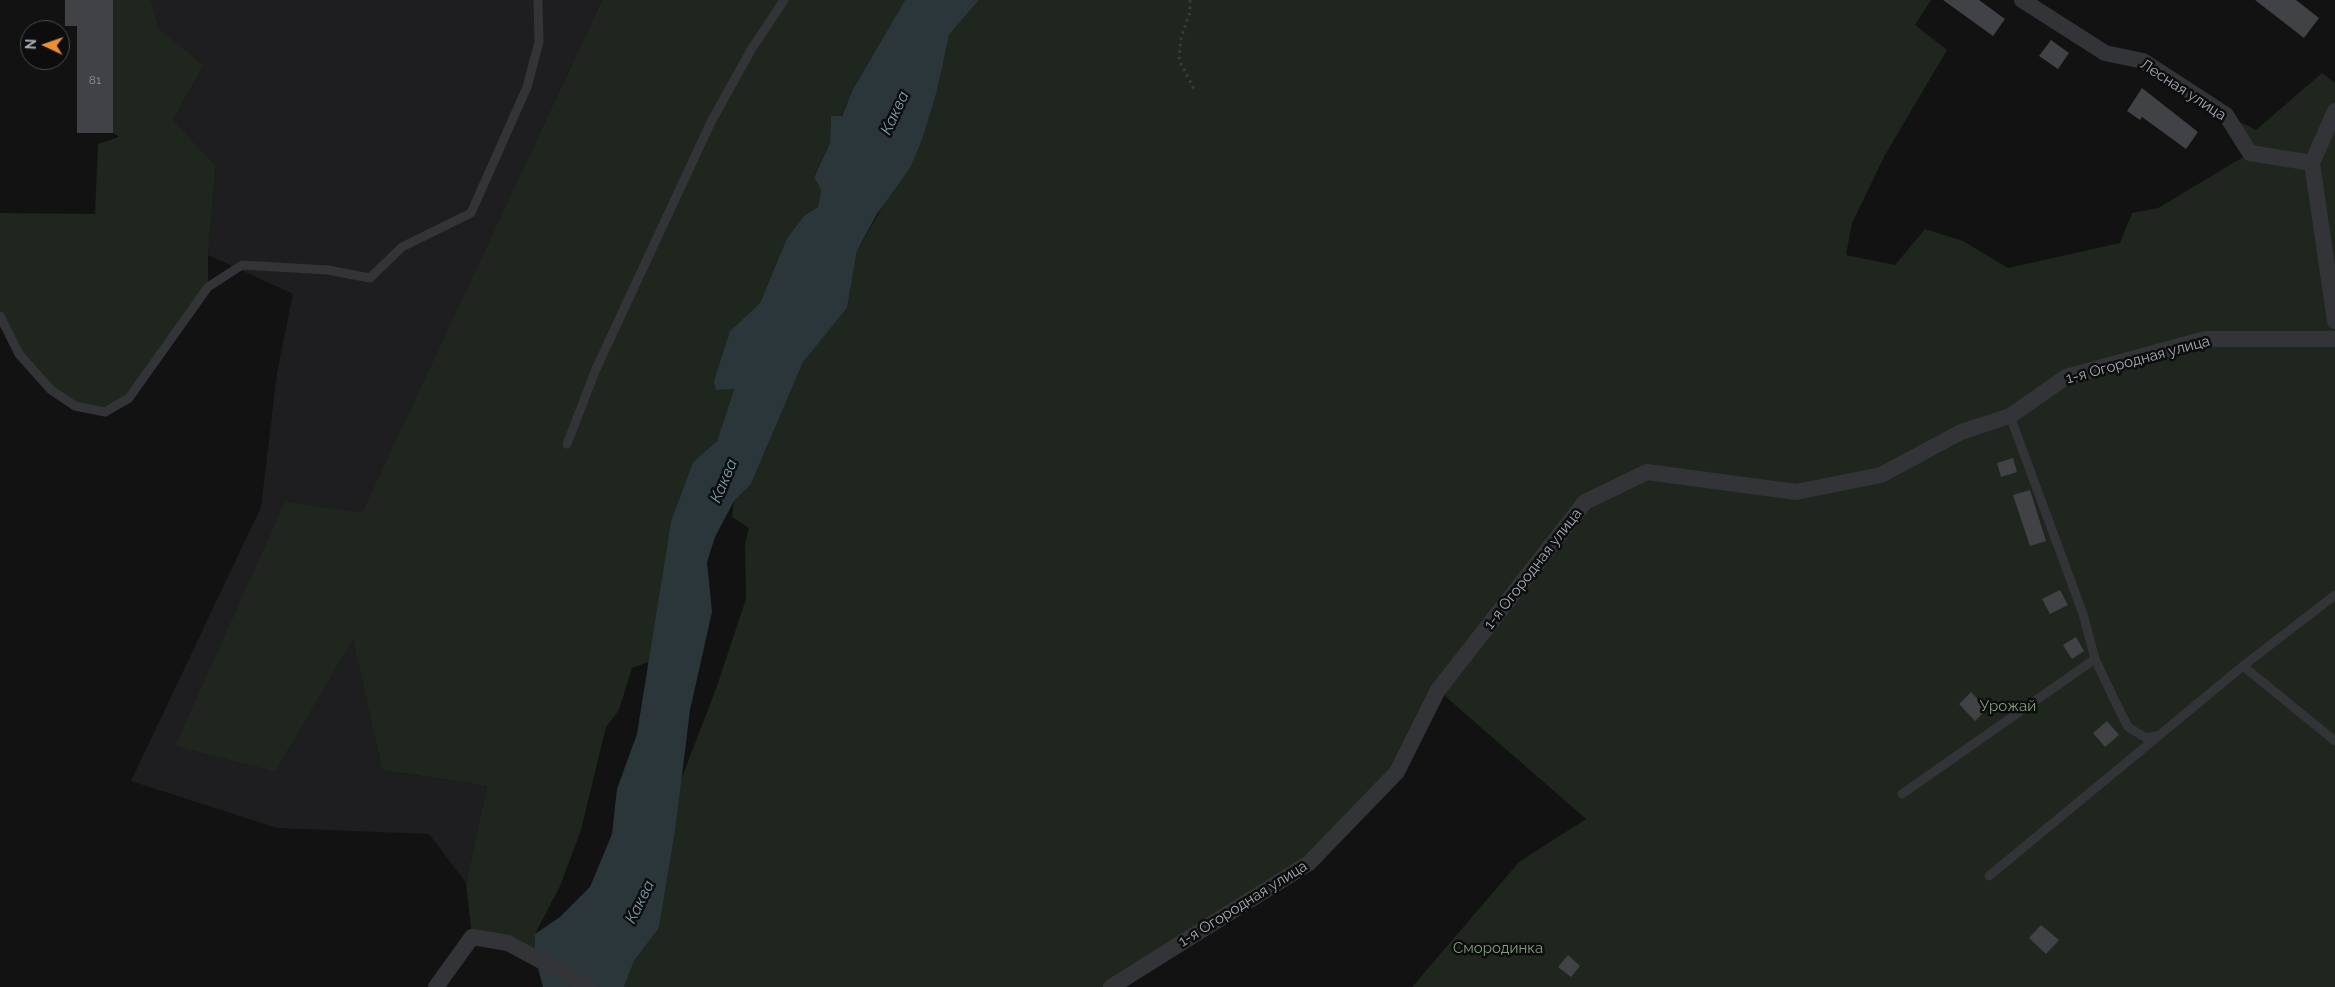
<!DOCTYPE html>
<meta charset="utf-8">
<style>
body{margin:0}
#map{position:relative;width:2335px;height:987px;overflow:hidden;background:#121213;font-family:Raleway,sans-serif}
canvas{display:block}
.north{position:absolute;left:20px;top:20px;width:50px;height:50px;box-sizing:border-box;background:#0d0d0e;border:1px solid #494c50;border-radius:50%;rotate:273deg;font-size:14px;font-weight:700;line-height:20px;text-align:center;color:#a3abb3}
.north::after{content:'';display:block;margin:auto;width:18px;height:22px;background:#ec8e31;clip-path:polygon(50% 0,100% 100%,50% 72%,0 100%)}
</style>
<div id="map">
<canvas width="2335" height="987"></canvas>
<div class="north">N</div>
</div>
<script>
const context = document.querySelector('canvas').getContext('2d');
context.lineJoin = 'round';
function fillPath(path, color) { context.fillStyle = color; context.fill(path, 'evenodd'); }
const toPath = rows => new Path2D(rows.map(r => 'M' + r).join(''));
function trace(path, color, width, dash) { context.strokeStyle = color; context.lineWidth = width; context.lineCap = dash ? 'butt' : 'round'; context.setLineDash(dash || []); context.stroke(path); }
function write(font, color, halo, rows, align = 'center') {
  context.font = font + ' Raleway,sans-serif'; context.lineWidth = 5; context.setLineDash([]); context.textBaseline = 'middle'; context.strokeStyle = halo; context.fillStyle = color; for (const [text, x, y, turn = 0] of rows) {
    context.save(); context.translate(x, y); context.rotate((+turn || 0) * Math.PI / 180); context.textAlign = isNaN(turn) ? turn : align; if (halo) context.strokeText(text, 0, 0); context.fillText(text, 0, 0); context.restore();
  }
}
fillPath(toPath([
 [151,0,602,0,362,514,176,746,275,772,353,638,382,770,487,786,466,883,429,834,277,828,131,781,261,507,277,373,293,294,208,255,216,166,173,120,204,65,159,29]
]), '#1e1e20');
fillPath(toPath([
 [113,0,151,0,159,29,204,65,173,120,216,166,208,255,208,287,129,398,105,412,75,406,51,390,19,354,0,316,0,213,95,214,98,144,119,137,113,133],
 [602,0,905,0,852,91,841,117,831,116,830,143,814,176,821,190,818,207,805,215,787,238,760,303,730,331,734,388,717,441,693,462,671,521,649,662,632,668,619,710,606,727,581,830,560,886,535,934,534,954,472,937,466,883,487,786,382,770,353,639,275,772,175,746,285,502,362,513],
 [979,0,1931,0,1915,25,1947,50,1885,155,1852,223,1846,255,1895,265,1925,229,1963,241,2008,268,2120,243,2132,213,2158,208,2250,153,2226,115,2256,130,2322,73,2335,83,2335,987,1412,987,1519,862,1586,819,1438,690,1397,772,1309,863,1111,987,624,987,634,961,659,928,675,832,681,780,717,686,746,599,745,544,749,528,732,517,734,501,751,484,803,361,847,308,857,251,923,137,949,35]
]), '#1e261e');
fillPath(toPath([
 [905,0,979,0,949,35,937,90,923,137,910,168,877,214,857,251,847,308,803,362,751,484,734,501,715,537,707,562,712,612,690,710,675,832,659,928,634,961,624,987,543,987,534,954,535,934,560,917,590,887,612,834,617,789,637,734,671,521,693,462,717,441,734,389,716,390,714,381,730,331,760,303,787,238,805,215,818,207,821,190,814,177,830,143,831,116,842,116,852,91]
]), '#2b363b');
fillPath(toPath([
 [65,0,113,0,113,133,77,133,77,26,65,26],
 [1943,0,1979,0,2005,19,1993,36],
 [2255,0,2296,0,2319,18,2304,38],
 [2051,40,2069,53,2058,69,2039,56],
 [2142,88,2198,132,2186,149,2142,117,2140,120,2127,111],
 [2013,458,2017,472,2001,477,1997,463],
 [2030,490,2046,541,2030,546,2013,495],
 [2060,590,2068,605,2050,614,2042,599],
 [2076,637,2084,651,2072,659,2063,645],
 [1971,692,1987,709,1975,721,1959,704],
 [2107,721,2119,735,2105,747,2093,733],
 [2041,925,2059,940,2046,954,2029,938],
 [1568,955,1580,966,1571,977,1558,967]
]), '#414246');
trace(toPath([
 [1190,0,1190,12,1181,38,1179,60,1194,89]
]), '#393b3f', 3, [2.5, 4]);
trace(toPath([
 [0,316,19,354,51,390,75,406,105,412,129,398,208,287,242,265,328,270,370,278,402,247,471,213,527,87,539,42,538,0],
 [2010,416,2083,614,2095,659,2114,699,2128,727,2146,738,2159,735],
 [567,444,596,369,711,122,751,50,784,0],
 [2243,666,2335,741],
 [1902,794,2095,659],
 [1989,876,2243,666,2335,595]
]), '#333438', 9);
trace(toPath([
 [2022,0,2105,53,2143,61,2226,115,2250,153,2312,163],
 [2335,111,2312,163,2335,321],
 [436,987,472,937,508,943,589,987],
 [1111,987,1309,863,1397,772,1438,690,1585,502,1647,472,1796,492,1881,475,1961,432,2010,416,2066,377,2205,339,2335,339]
]), '#333438', 16);
write('12px', '#8a9198', null, [
 ["81",95,80]
]);
write('15px', '#a3abb3', '#0d0d0e', [
 ["Лесная улица",2183,90,33],
 ["1-я Огородная улица",2138,360,-15],
 ["1-я Огородная улица",1533,569,-52],
 ["1-я Огородная улица",1243,904,-32]
]);
write('15px', '#7e9e7b', '#0d0d0e', [
 ["Урожай",2008,706],
 ["Смородинка",1498,948]
]);
write('italic 16px', '#7b9fae', '#0d0d0e', [
 ["Каква",895,113,-65],
 ["Каква",724,481,-67],
 ["Каква",640,902,-64]
]);
</script>
